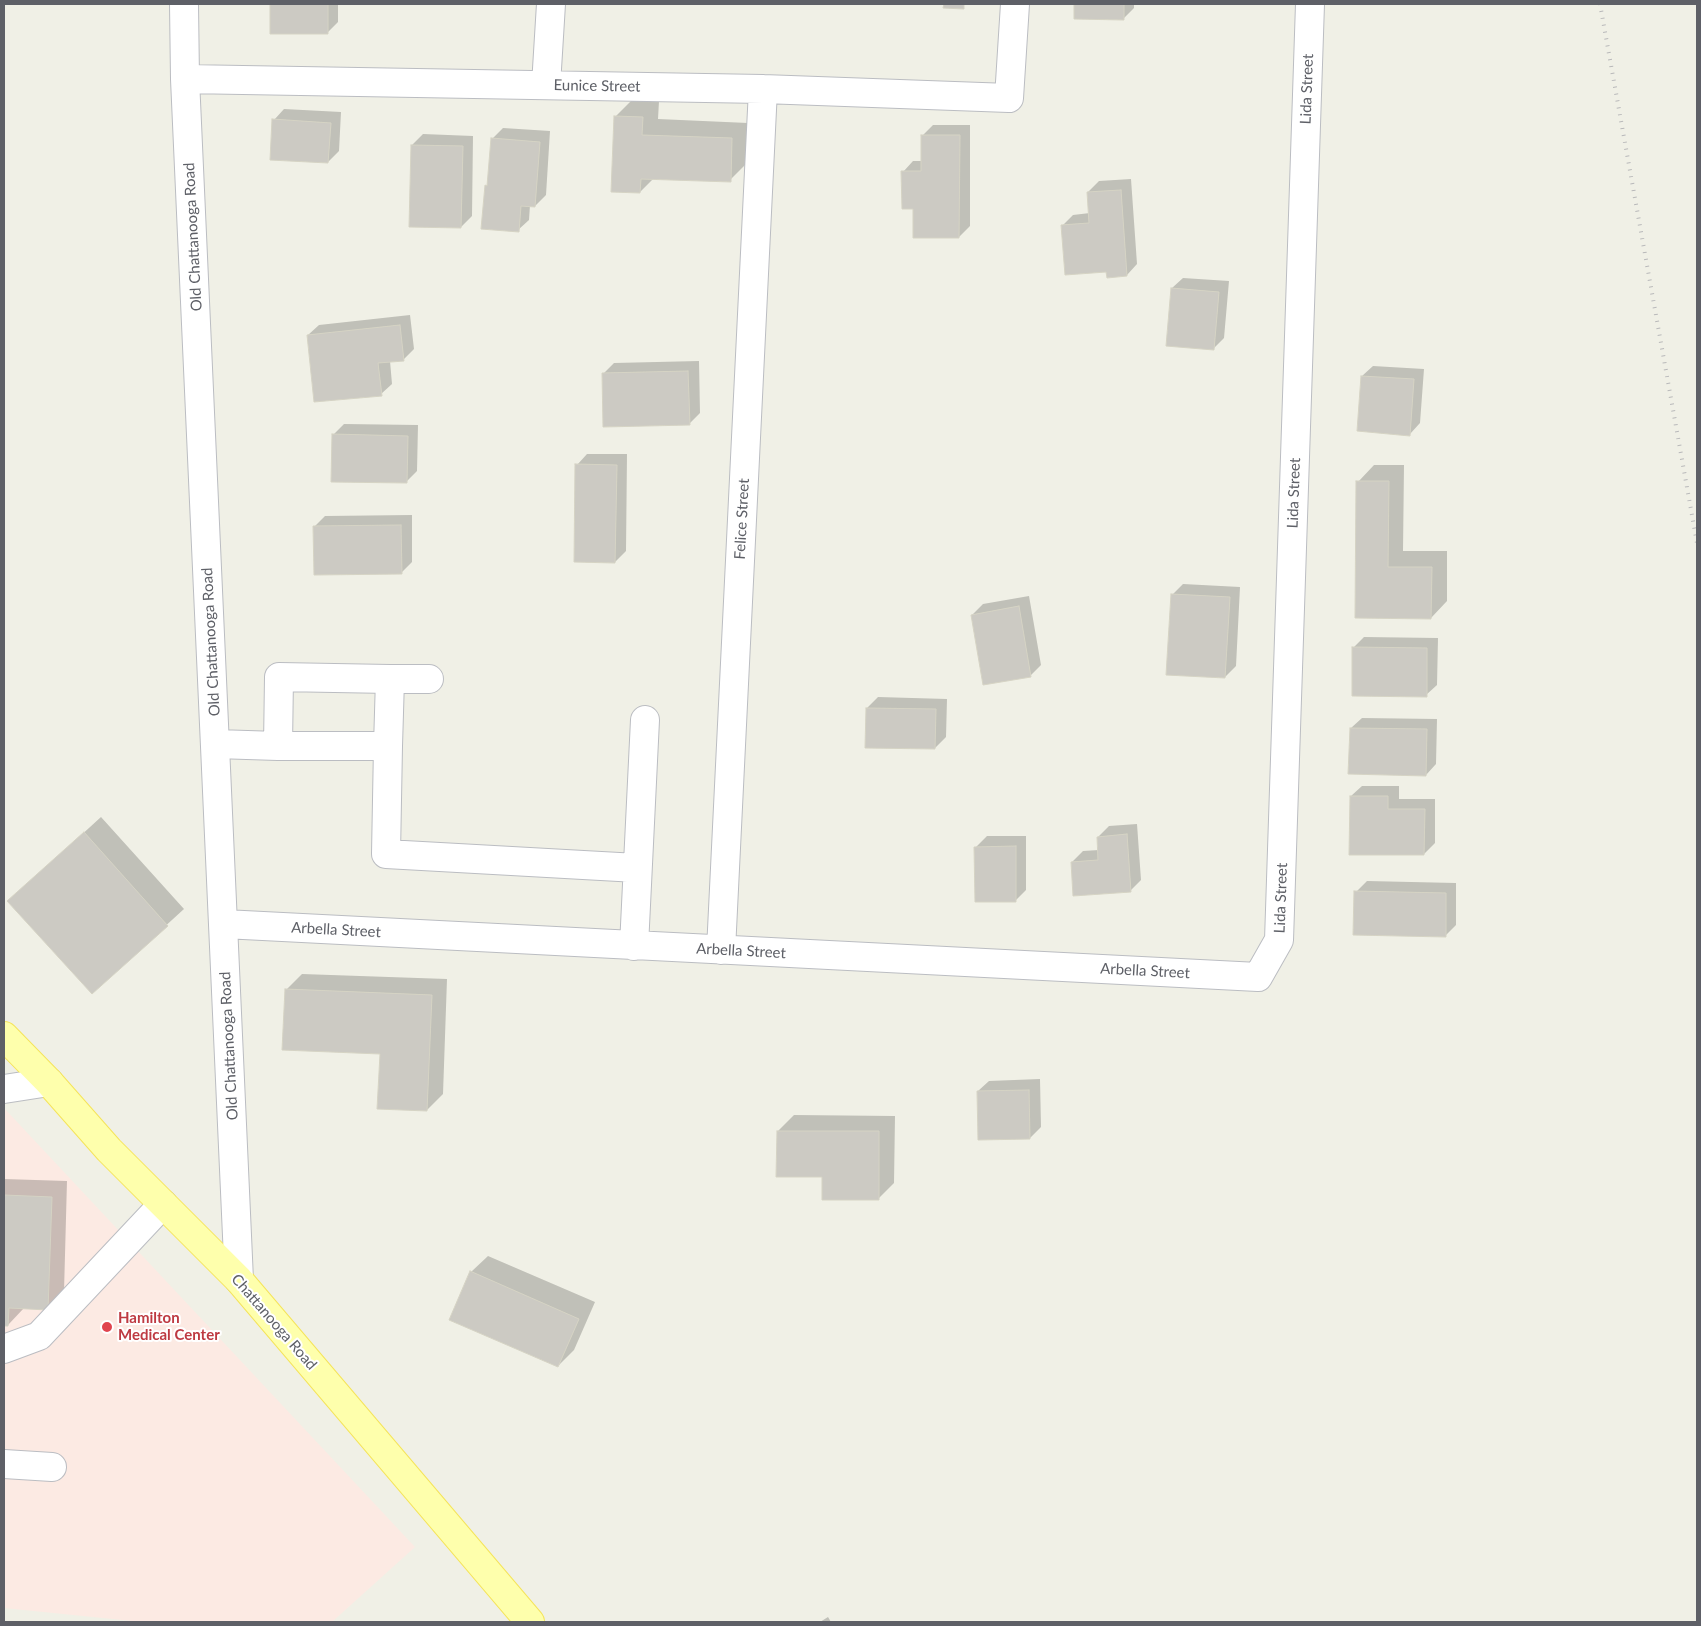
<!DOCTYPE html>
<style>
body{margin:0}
#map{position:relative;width:1701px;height:1626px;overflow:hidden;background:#f0f0e6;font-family:Lato,sans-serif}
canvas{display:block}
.frame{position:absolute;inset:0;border:5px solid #5e6067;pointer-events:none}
</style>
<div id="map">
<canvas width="1701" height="1626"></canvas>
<div class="frame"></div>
</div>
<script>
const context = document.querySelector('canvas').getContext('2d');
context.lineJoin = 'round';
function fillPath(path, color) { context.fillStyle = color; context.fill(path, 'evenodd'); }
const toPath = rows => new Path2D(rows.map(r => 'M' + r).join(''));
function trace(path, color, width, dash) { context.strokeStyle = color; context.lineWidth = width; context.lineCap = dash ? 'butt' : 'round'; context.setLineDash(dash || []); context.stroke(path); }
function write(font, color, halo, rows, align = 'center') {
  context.font = font + ' Lato,sans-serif'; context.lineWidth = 4; context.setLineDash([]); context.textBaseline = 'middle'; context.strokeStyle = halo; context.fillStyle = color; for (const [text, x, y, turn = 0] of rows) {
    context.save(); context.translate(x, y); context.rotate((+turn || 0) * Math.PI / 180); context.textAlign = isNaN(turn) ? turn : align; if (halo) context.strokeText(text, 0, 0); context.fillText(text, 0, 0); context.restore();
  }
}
fillPath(toPath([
 [4,1108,415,1547,332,1622,142,1622,4,1608]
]), '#fceae3');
fillPath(toPath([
 [271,4,338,4,338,22,327,33,271,33],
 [1076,4,1134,4,1134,8,1123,19,1076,18],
 [632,100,659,101,658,119,748,123,746,164,730,180,654,178,640,192,615,117],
 [284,109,341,112,339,151,328,162,274,120],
 [933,125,970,125,970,226,959,237,914,207,903,172,913,161,922,161,922,136],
 [503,128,550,131,546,195,535,206,530,205,529,220,518,230,486,186,489,183,492,139],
 [423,134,473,136,472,216,461,227,412,145],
 [1131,179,1137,264,1127,275,1107,270,1063,225,1073,215,1090,213,1088,192,1099,181],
 [1183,278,1229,281,1224,338,1214,348,1172,288],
 [410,315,414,349,403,360,390,361,392,384,381,394,308,335,319,325],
 [699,361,700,413,689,424,603,374,614,363],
 [1373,366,1424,369,1420,423,1410,434,1362,376],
 [344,424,418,425,417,471,406,482,333,435],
 [587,454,627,454,626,551,615,562,577,465],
 [1374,465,1404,465,1403,551,1447,551,1447,601,1431,618,1356,617,1358,482],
 [412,515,412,562,401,573,314,527,325,516],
 [1183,584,1240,587,1236,666,1225,677,1172,595],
 [1029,596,1041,665,1030,676,972,615,983,604],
 [1364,637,1438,638,1437,685,1426,695,1353,648],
 [878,697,947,699,946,737,935,748,867,708],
 [1362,718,1437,719,1436,764,1426,775,1351,728],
 [1362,786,1399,786,1399,799,1435,799,1435,843,1424,854,1351,796],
 [101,817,184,909,92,993,9,901],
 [1137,824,1141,880,1130,891,1072,862,1083,851,1099,850,1098,837,1109,826],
 [987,836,1026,836,1026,890,1015,901,976,847],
 [1367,881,1456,883,1456,925,1445,936,1356,892],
 [302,974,447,979,443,1094,427,1110,381,1053,286,990],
 [1040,1079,1041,1127,1030,1138,978,1091,989,1081],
 [794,1115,895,1116,894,1183,878,1199,823,1176,778,1131],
 [4,1179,67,1181,64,1292,47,1308,24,1308,8,1325,4,1325],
 [488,1256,595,1302,574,1350,558,1366,471,1272],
 [828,1617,831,1622,820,1622]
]), '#0003');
const building = toPath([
 [270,4,328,4,328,34,270,34,270,4],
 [944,4,964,4,964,9,943,8,944,4],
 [1074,4,1124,4,1124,20,1074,19,1074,4],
 [614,116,643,117,642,135,732,138,731,182,641,179,640,193,611,192,614,116],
 [272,119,331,123,328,163,270,160,272,119],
 [921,135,960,135,959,238,913,238,913,209,902,209,901,171,921,171,921,135],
 [491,138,540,142,535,207,521,206,519,232,481,229,485,185,487,186,491,138],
 [411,145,463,146,461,228,409,227,411,145],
 [1121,190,1127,276,1107,278,1106,272,1065,275,1061,225,1089,223,1087,192,1121,190],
 [1171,288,1219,292,1214,350,1166,346,1171,288],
 [400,325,404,361,378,363,382,396,314,402,307,335,400,325],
 [688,371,690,425,603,427,602,373,688,371],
 [1361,376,1414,379,1410,436,1357,431,1361,376],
 [332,434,408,436,407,483,331,482,332,434],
 [575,464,617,465,615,563,574,562,575,464],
 [1356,481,1389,481,1388,567,1432,567,1431,619,1355,618,1356,481],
 [401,525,402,574,314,575,313,526,401,525],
 [1171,594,1230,597,1225,678,1166,675,1171,594],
 [1019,606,1031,677,983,685,971,615,1019,606],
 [1352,647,1427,648,1427,697,1352,696,1352,647],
 [866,708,936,709,935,749,865,748,866,708],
 [1350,728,1427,729,1426,776,1348,774,1350,728],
 [1350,796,1388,796,1388,809,1425,809,1424,855,1349,855,1350,796],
 [84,832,168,926,92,994,7,901,84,832],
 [1127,834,1131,892,1073,896,1071,862,1098,860,1097,837,1127,834],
 [1016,846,1016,902,975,902,974,847,1016,846],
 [1354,891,1446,893,1446,937,1353,935,1354,891],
 [285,989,432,995,427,1111,377,1109,380,1054,282,1050,285,989],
 [1029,1090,1030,1139,978,1140,977,1091,1029,1090],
 [777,1131,879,1131,879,1200,822,1200,822,1177,776,1177,777,1131],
 [4,1195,52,1197,48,1310,9,1308,8,1326,4,1326,4,1195],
 [470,1271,579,1319,558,1367,449,1320,470,1271]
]);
fillPath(building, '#cccac3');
trace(building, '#d5d3c4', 1);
const minor = toPath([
 [184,4,185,79,239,1280],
 [185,79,763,89,1009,98,1015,4],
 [546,85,551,4],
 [390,679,388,746,278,746,279,677,390,679,429,679],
 [216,744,278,746],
 [388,746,386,854,637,868],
 [224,924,1258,977,1279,940,1310,4],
 [634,946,645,720],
 [721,950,763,89],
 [4,1089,49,1082],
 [4,1349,39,1336,163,1204],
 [4,1464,52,1467]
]);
const major = toPath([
 [4,1036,49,1082,109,1150,239,1280,530,1622]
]);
trace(minor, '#bbbdc2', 30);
trace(major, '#f5e45a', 30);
trace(minor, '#fff', 28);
trace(major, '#feffac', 28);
trace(toPath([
 [1600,4,1697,543]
]), '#b9b9ba', 4, [1, 6]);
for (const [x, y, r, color] of [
 [107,1327,6,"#e0444e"]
]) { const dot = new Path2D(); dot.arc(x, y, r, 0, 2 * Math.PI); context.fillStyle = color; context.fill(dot); trace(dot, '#fff', 2); }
write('15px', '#5e6067', '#fff', [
 ["Eunice Street",597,86,1],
 ["Lida Street",1307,89,-88],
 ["Old Chattanooga Road",193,237,-93],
 ["Lida Street",1294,493,-88],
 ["Felice Street",742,519,-87],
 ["Old Chattanooga Road",211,642,-93],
 ["Lida Street",1281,898,-88],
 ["Arbella Street",336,930,3],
 ["Arbella Street",741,951,3],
 ["Arbella Street",1145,971,3],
 ["Old Chattanooga Road",229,1046,-93],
 ["Chattanooga Road",274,1322,49]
]);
write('bold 15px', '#be3a42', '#fff', [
 ["Hamilton",118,1318],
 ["Medical Center",118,1335]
], 'left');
</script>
